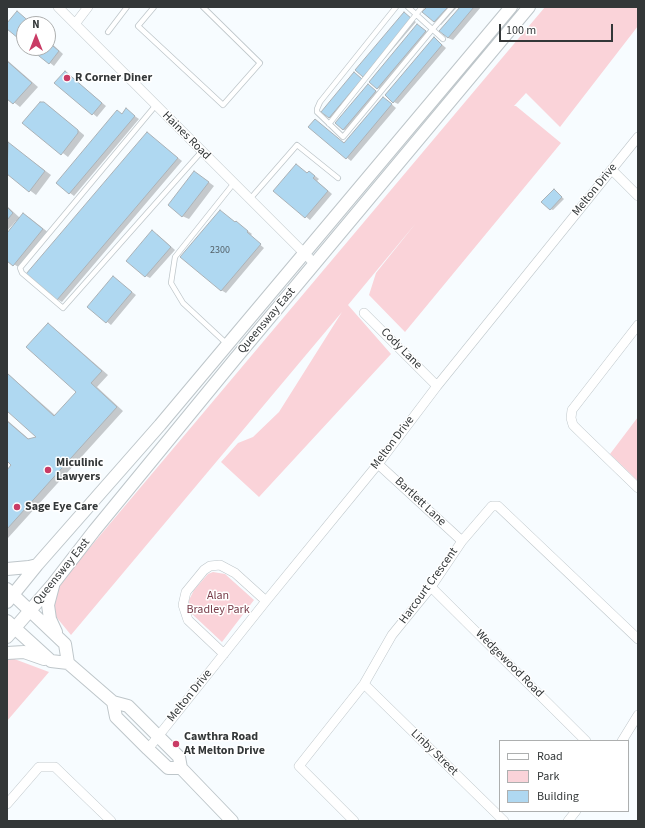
<!DOCTYPE html>
<style>
body{margin:0}
#map{position:relative;width:645px;height:828px;overflow:hidden;background:#f7fcff;font-family:"Source Sans 3",sans-serif}
canvas{display:block}
.frame{position:absolute;inset:0;border:8px solid #333738;pointer-events:none}
.legend{position:absolute;left:499px;top:740px;width:130px;height:72px;box-sizing:border-box;background:#fff;border:1px solid #adafaf;margin:0;padding:5px 7px;list-style:none;font-size:12px;color:#333738}
.legend li{display:flex;align-items:center;gap:8px;height:20px}
.legend b{width:20px;border:1px solid #adafaf}
.north{position:absolute;left:16px;top:16px;width:40px;height:40px;box-sizing:border-box;background:#fff;border:1px solid #adafaf;border-radius:50%;rotate:0deg;font-size:11px;font-weight:700;line-height:16px;text-align:center;color:#333738}
.north::after{content:'';display:block;margin:auto;width:14px;height:18px;background:#c93b65;clip-path:polygon(50% 0,100% 100%,50% 72%,0 100%)}
.scale{position:absolute;left:499px;top:24px;width:114px;height:18px;box-sizing:border-box;border:2px solid #333738;border-top:0;padding-left:5px;font-size:12px;line-height:14px;white-space:nowrap;color:#333738;-webkit-text-stroke:3px #fff;paint-order:stroke}
</style>
<div id="map">
<canvas width="645" height="828"></canvas>
<div class="frame"></div>
<ul class="legend">
<li><b style="height:5px;background:#fff"></b>Road</li>
<li><b style="height:11px;background:#fad3d9"></b>Park</li>
<li><b style="height:11px;background:#afd8f1"></b>Building</li>
</ul>
<div class="north">N</div>
<div class="scale">100 m</div>
</div>
<script>
const context = document.querySelector('canvas').getContext('2d');
context.lineJoin = 'round';
function fillPath(path, color) { context.fillStyle = color; context.fill(path, 'evenodd'); }
const toPath = rows => new Path2D(rows.map(r => 'M' + r).join(''));
function trace(path, color, width, dash) { context.strokeStyle = color; context.lineWidth = width; context.lineCap = dash ? 'butt' : 'round'; context.setLineDash(dash || []); context.stroke(path); }
function write(font, color, halo, rows, align = 'center') {
  context.font = font + ' "Source Sans 3",sans-serif'; context.lineWidth = 3; context.setLineDash([]); context.textBaseline = 'middle'; context.strokeStyle = halo; context.fillStyle = color; for (const [text, x, y, turn = 0] of rows) {
    context.save(); context.translate(x, y); context.rotate((+turn || 0) * Math.PI / 180); context.textAlign = isNaN(turn) ? turn : align; if (halo) context.strokeText(text, 0, 0); context.fillText(text, 0, 0); context.restore();
  }
}
fillPath(toPath([
 [545,7,638,7,638,26,560,127,526,93,514,106,516,106,561,143,405,332,369,295,376,273,416,223,348,305,391,354,259,497,221,462,238,443,253,437,279,412,342,312,71,635,44,602],
 [638,417,638,481,610,454],
 [213,572,225,574,254,600,222,642,192,614,189,607,189,600,194,590,208,574],
 [9,657,49,672,7,721,7,658]
]), '#fad3d9');
fillPath(toPath([
 [428,7,457,7,441,25,434,21],
 [461,7,481,7,453,40,448,38],
 [404,13,416,22,368,78,364,76],
 [418,25,430,34,382,91,370,82],
 [48,40,63,54,54,66,31,48,48,48],
 [438,41,446,48,398,104,394,102],
 [7,60,38,87,20,107,7,97],
 [354,73,366,82,334,120,329,117],
 [69,75,106,106,97,117,56,83],
 [368,85,380,94,348,132,343,129],
 [388,101,396,108,351,161,309,127,315,120,345,144],
 [44,103,50,107,84,135,84,136,68,157,24,123],
 [126,110,139,119,74,196,70,193,57,183],
 [147,133,182,161,62,302,57,299],
 [8,143,51,175,36,195,7,173,7,145],
 [296,165,308,174,309,172,314,175,319,179,317,181,332,194,310,220,274,191],
 [195,172,214,186,189,219,182,216],
 [554,190,564,199,553,210,550,209],
 [7,206,20,218,24,214,30,218,49,233,20,268,7,260,7,234,17,222,16,221,7,231],
 [236,222,252,234,250,236,264,248,226,293,221,290],
 [157,234,175,250,150,278,146,276],
 [113,277,136,295,111,325,89,307],
 [48,324,54,328,108,375,97,387,123,411,8,538,7,471,13,465,7,460,7,420,30,440,37,437,7,410,7,373,56,416,78,392]
]), '#0003');
const building = toPath([
 [427,7,448,7,434,22,422,12,427,7],
 [460,7,474,7,448,38,439,31,460,7],
 [17,11,32,24,24,24,24,43,7,29,7,23,17,11],
 [404,12,412,19,363,77,355,70,404,12],
 [417,24,426,31,377,89,369,82,417,24],
 [434,37,442,45,393,103,385,95,434,37],
 [48,42,59,51,49,64,29,48,48,48,48,42],
 [7,61,32,83,13,104,7,99,7,61],
 [65,71,102,103,92,115,54,83,65,71],
 [354,72,362,79,329,118,321,112,354,72],
 [368,84,376,91,343,130,335,123,368,84],
 [383,97,392,104,346,159,308,127,315,119,344,143,383,97],
 [40,102,44,102,78,130,78,133,61,155,22,123,40,102],
 [126,108,135,116,69,194,56,183,117,110,122,114,126,108],
 [147,132,178,158,57,300,26,274,147,132],
 [8,142,45,171,29,192,7,174,8,142],
 [296,164,307,173,309,171,315,176,313,178,328,191,305,218,273,191,296,164],
 [194,171,209,182,182,217,168,205,194,171],
 [554,189,562,197,550,210,541,202,554,189],
 [7,207,13,213,7,220,7,207],
 [220,210,235,222,236,221,248,231,247,232,261,244,221,291,180,257,220,210],
 [23,213,43,229,13,266,7,261,7,233,23,213],
 [152,230,171,247,145,277,126,261,152,230],
 [113,276,132,292,106,323,87,307,113,276],
 [48,323,102,371,91,383,117,407,7,529,7,470,11,465,7,461,7,421,28,439,36,437,7,411,7,373,54,416,76,392,26,347,48,323]
]);
fillPath(building, '#afd8f1');
trace(building, '#abb2b7', 1);
const service = toPath([
 [154,7,138,26,223,105,260,63,203,7],
 [396,7,320,102,317,109,317,112,343,137,431,31,452,7],
 [408,7,443,39],
 [108,32,127,7],
 [156,105,20,268,22,273,63,308,202,151],
 [329,124,422,7],
 [250,199,297,145,338,178],
 [227,344,183,303,171,283,175,257,234,183]
]);
const minor = toPath([
 [58,7,315,264],
 [75,24,88,7],
 [612,170,638,196],
 [364,313,437,386],
 [638,325,572,410,571,418,573,425,578,430,638,488],
 [378,464,462,541],
 [431,587,586,741],
 [224,654,188,620,183,605,186,592,204,570,210,566,220,565,235,573,266,601],
 [364,684,504,821],
 [622,741,638,715],
 [148,749,266,601,378,464,437,386,638,137],
 [7,804,39,767,55,767,111,821],
 [354,821,299,766,364,684,392,635,431,587,462,541,492,506,498,506,638,639],
 [568,821,576,811]
]);
const secondary = toPath([
 [7,569,29,567,37,565],
 [53,586,48,605,50,619,56,632],
 [7,589,65,644,68,663],
 [7,602,37,565,160,425,511,7],
 [7,621,51,661,68,663,113,702,128,706,179,757,181,768,232,821],
 [7,637,53,584,94,531,235,359,529,7],
 [7,653,24,652,44,659],
 [113,702,116,717,148,749,168,768,181,768]
]);
trace(service, '#bec6ca', 6);
trace(minor, '#bec6ca', 10);
trace(secondary, '#bec6ca', 14);
trace(service, '#fff', 4.5);
trace(minor, '#fff', 9);
trace(secondary, '#fff', 12);
for (const [x, y, r, color] of [
 [67,78,4,"#c93b65"],
 [48,470,4,"#c93b65"],
 [17,507,4,"#c93b65"],
 [176,744,4,"#c93b65"]
]) { const dot = new Path2D(); dot.arc(x, y, r, 0, 2 * Math.PI); context.fillStyle = color; context.fill(dot); trace(dot, '#fff', 1.5); }
write('10px', '#525f66', null, [
 ["2300",220,251]
]);
write('bold 12px', '#333738', '#fff', [
 ["R Corner Diner",75,78],
 ["Miculinic",56,463],
 ["Lawyers",56,477],
 ["Sage Eye Care",25,507],
 ["Cawthra Road",184,737],
 ["At Melton Drive",184,751]
], 'left');
write('12px', '#333738', '#fff', [
 ["Haines Road",186,136,45],
 ["Melton Drive",595,190,-51],
 ["Queensway East",267,321,-50],
 ["Cody Lane",401,349,45],
 ["Melton Drive",393,443,-53],
 ["Bartlett Lane",420,502,43],
 ["Queensway East",62,572,-51],
 ["Harcourt Crescent",429,586,-54],
 ["Wedgewood Road",509,664,45],
 ["Melton Drive",190,696,-51],
 ["Linby Street",434,753,44]
]);
write('12px', '#783c49', '#fff', [
 ["Alan",218,596],
 ["Bradley Park",218,610]
]);
</script>
